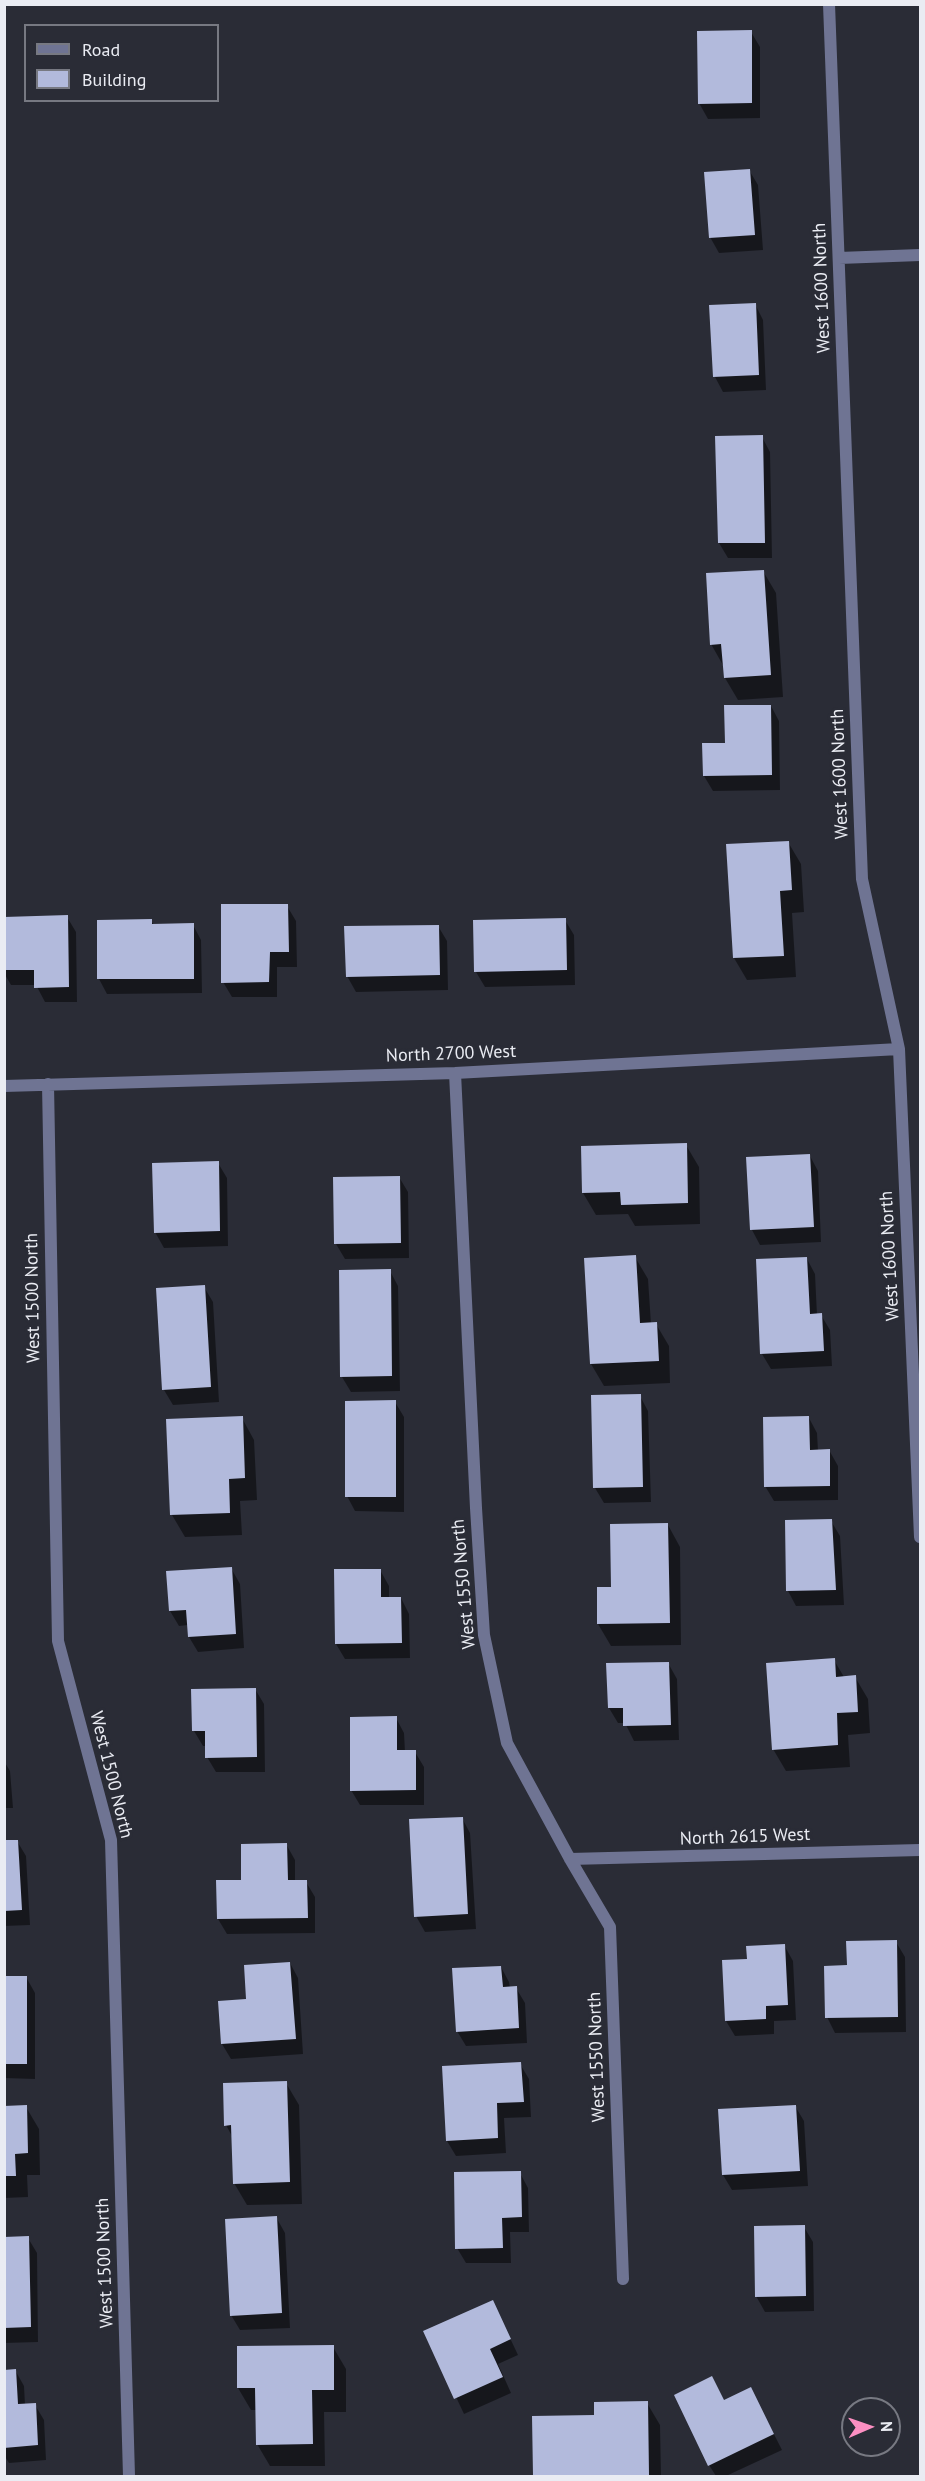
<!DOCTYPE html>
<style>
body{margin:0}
#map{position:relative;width:925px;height:2481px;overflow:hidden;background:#2a2c36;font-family:"PT Sans",sans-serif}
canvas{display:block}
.frame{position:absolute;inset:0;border:6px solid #eaecf3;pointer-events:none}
.legend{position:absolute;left:24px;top:24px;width:195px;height:78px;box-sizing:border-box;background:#2a2c36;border:2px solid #777982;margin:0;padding:8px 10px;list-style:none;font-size:18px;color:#eaecf3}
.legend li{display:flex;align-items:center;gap:12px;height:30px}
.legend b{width:30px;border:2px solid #777982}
.north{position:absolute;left:841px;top:2397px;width:60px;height:60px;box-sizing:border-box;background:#2a2c36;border:2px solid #777982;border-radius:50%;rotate:88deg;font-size:16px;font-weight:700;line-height:24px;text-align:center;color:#eaecf3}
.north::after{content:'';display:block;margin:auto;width:21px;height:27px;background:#fc8fc2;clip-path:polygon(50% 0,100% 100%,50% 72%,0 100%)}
</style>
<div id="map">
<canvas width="925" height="2481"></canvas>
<div class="frame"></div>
<ul class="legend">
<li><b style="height:8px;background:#6f7493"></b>Road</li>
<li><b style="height:16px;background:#b2badc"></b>Building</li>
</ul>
<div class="north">N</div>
</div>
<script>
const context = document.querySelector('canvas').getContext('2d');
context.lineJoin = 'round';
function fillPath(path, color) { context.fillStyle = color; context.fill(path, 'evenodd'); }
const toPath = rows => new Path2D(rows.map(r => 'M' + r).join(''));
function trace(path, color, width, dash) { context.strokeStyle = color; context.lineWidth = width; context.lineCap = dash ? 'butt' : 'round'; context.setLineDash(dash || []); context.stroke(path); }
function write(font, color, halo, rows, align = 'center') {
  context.font = font + ' "PT Sans",sans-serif'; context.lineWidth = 6; context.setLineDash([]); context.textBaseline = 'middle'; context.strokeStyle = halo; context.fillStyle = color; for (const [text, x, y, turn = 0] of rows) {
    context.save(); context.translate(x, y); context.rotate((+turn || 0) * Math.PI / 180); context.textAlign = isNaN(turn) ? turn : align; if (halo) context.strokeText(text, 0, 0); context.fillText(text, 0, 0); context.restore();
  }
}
fillPath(toPath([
 [751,32,760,47,760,118,708,119,699,103],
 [749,170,758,185,763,250,719,253,710,237],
 [755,304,763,320,766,390,723,392,715,377,711,307],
 [717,437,762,437,770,452,772,558,728,558,719,543],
 [763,571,776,593,783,697,738,700,725,678,724,667,711,644],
 [771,706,779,721,780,790,713,791,704,776,726,744],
 [788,842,801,864,804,912,792,913,796,977,747,980,734,958],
 [287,906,296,921,297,967,277,967,277,997,232,997,223,982],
 [67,917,76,932,77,1002,45,1002,36,985,11,985,4,973,4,918],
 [565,920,574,935,575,985,485,987,476,972],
 [151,921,154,925,193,925,201,940,202,993,107,994,99,979],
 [438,926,447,941,448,990,356,992,347,976],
 [686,1145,699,1167,700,1224,635,1226,628,1214,596,1215,583,1193],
 [810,1156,818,1171,821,1242,760,1245,752,1230],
 [218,1163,227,1178,228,1246,164,1248,155,1232],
 [399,1177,408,1192,409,1258,345,1259,336,1244],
 [635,1257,648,1279,651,1324,656,1324,669,1346,670,1383,604,1386,591,1364],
 [807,1259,815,1274,817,1315,821,1315,830,1330,832,1366,771,1369,762,1354],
 [390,1271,398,1286,400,1391,351,1392,342,1377],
 [204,1287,213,1302,219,1402,173,1405,164,1390],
 [640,1396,648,1411,651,1502,604,1503,595,1488],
 [395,1402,404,1417,404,1512,355,1511,347,1496],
 [242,1418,254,1440,257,1500,240,1501,242,1535,185,1537,172,1515,168,1421],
 [809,1418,817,1433,818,1451,829,1450,838,1466,838,1500,774,1501,765,1486],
 [831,1521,840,1536,844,1605,796,1606,788,1591],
 [668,1525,680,1547,681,1645,611,1646,598,1624],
 [231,1568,240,1584,244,1648,198,1652,189,1637,188,1625,179,1626,170,1611],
 [380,1570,389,1586,389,1599,401,1598,409,1614,410,1658,345,1659,336,1644],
 [834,1660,844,1677,855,1677,868,1699,870,1733,848,1735,850,1767,786,1771,773,1749],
 [668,1663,677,1679,679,1740,634,1741,625,1723,618,1723,609,1708],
 [255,1689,264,1704,265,1772,216,1772,207,1757,207,1746,203,1746,194,1731],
 [396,1718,404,1733,405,1752,415,1752,424,1767,424,1805,360,1805,351,1790],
 [4,1761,10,1771,13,1808,4,1808],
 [462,1818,470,1833,476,1929,425,1932,416,1916],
 [17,1841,26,1856,30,1925,4,1926,4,1842],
 [286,1844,295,1860,295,1882,306,1882,315,1897,315,1933,227,1934,218,1919,242,1881],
 [896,1942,905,1957,906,2032,835,2033,827,2017,848,1967],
 [784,1945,793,1961,796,2020,774,2021,774,2034,735,2036,726,2021,723,1962,748,1961],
 [290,1963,298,1978,303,2054,231,2059,222,2044],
 [501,1967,509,1982,510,1988,516,1988,525,2003,527,2043,466,2046,457,2031],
 [4,1977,26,1977,35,1993,35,2079,4,2078],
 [520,2064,529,2079,531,2117,504,2118,506,2153,456,2156,447,2141],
 [286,2083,299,2105,302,2204,247,2205,234,2183,233,2138,226,2125],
 [795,2106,804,2121,808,2186,732,2190,723,2175,720,2111],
 [4,2107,26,2107,39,2129,40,2175,27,2175,28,2197,4,2198],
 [520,2173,528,2188,529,2232,510,2232,511,2263,466,2263,457,2248],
 [276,2217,285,2233,290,2328,240,2330,231,2315],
 [804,2227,813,2242,814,2311,765,2312,756,2296],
 [4,2238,28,2238,37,2253,38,2342,4,2343],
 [493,2302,518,2355,498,2364,511,2393,464,2414,425,2331],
 [333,2347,346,2369,346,2412,324,2412,325,2466,270,2466,257,2444,257,2410,251,2410,238,2388],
 [15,2370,24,2386,25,2405,35,2405,44,2420,46,2460,9,2463,4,2455,4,2371],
 [751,2389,782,2450,726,2476,716,2476,709,2465,724,2401],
 [647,2403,660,2425,661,2476,535,2476,534,2418,596,2416]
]), '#0007');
fillPath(toPath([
 [752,30,752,103,698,104,697,31],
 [750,169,755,235,709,238,704,172],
 [756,303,759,375,713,377,709,305],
 [763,435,765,543,718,543,715,436],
 [764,570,771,675,724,678,721,644,710,645,706,573],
 [724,705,771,705,772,775,703,776,702,743,725,743],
 [789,841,792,890,780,891,784,956,733,958,726,844],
 [221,904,288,904,289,952,270,952,269,982,221,983],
 [68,915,69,987,34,988,34,970,4,970,4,917],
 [566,918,567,970,474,972,473,920],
 [152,919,152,924,194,923,194,979,97,979,97,920],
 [439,925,440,975,346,977,344,926],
 [687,1143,688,1203,621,1205,620,1192,582,1193,581,1146],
 [810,1154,814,1227,750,1230,746,1157],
 [219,1161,220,1231,154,1233,152,1163],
 [400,1176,401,1243,334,1244,333,1177],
 [636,1255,640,1323,657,1322,659,1361,590,1364,584,1258],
 [807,1257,810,1314,822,1313,824,1351,760,1354,756,1259],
 [391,1269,392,1376,340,1377,339,1270],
 [205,1285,211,1387,162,1390,156,1288],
 [641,1394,643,1487,593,1488,591,1395],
 [396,1400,396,1497,345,1497,345,1401],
 [243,1416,245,1478,229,1479,230,1513,170,1515,166,1419],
 [809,1416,810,1450,830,1449,830,1486,764,1487,763,1417],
 [832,1519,836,1590,786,1591,785,1520],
 [668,1523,670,1623,597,1624,597,1587,611,1587,610,1524],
 [232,1567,236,1634,188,1637,186,1610,169,1611,166,1571],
 [334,1569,381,1569,381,1597,401,1597,402,1643,335,1644],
 [835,1658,836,1677,856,1675,858,1712,837,1713,838,1745,772,1750,766,1663],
 [669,1662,671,1725,623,1726,623,1708,608,1708,606,1663],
 [256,1688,257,1757,205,1758,205,1731,192,1731,191,1689],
 [397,1716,397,1750,416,1750,416,1790,350,1791,350,1717],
 [463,1817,468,1914,414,1917,409,1819],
 [4,1840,18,1840,22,1910,4,1911],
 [287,1843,288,1880,307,1880,308,1918,217,1919,216,1880,241,1880,241,1844],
 [897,1940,898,2017,825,2018,824,1966,847,1965,846,1941],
 [785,1944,788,2005,766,2006,766,2019,725,2021,722,1960,747,1959,746,1946],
 [290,1962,296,2039,221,2044,218,2001,246,1999,244,1965],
 [501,1966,503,1987,517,1986,519,2028,456,2032,452,1968],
 [4,1976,27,1976,27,2064,4,2064],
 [521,2062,524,2102,497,2103,498,2138,446,2141,442,2066],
 [287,2081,290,2182,233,2184,231,2125,224,2126,223,2083],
 [27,2105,28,2153,15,2154,16,2176,4,2176,4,2106],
 [796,2105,800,2171,722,2175,718,2109],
 [521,2171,522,2217,502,2218,503,2248,455,2249,454,2172],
 [277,2216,282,2313,230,2316,225,2219],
 [805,2225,806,2296,755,2297,754,2226],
 [29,2236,31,2327,4,2328,4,2237],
 [493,2300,511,2339,490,2349,503,2377,454,2399,423,2331],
 [334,2345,334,2390,312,2390,313,2444,256,2445,255,2388,237,2388,237,2346],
 [16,2369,18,2404,36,2403,38,2445,4,2448,4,2370],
 [712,2376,724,2400,751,2387,774,2434,708,2466,674,2395],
 [648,2401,649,2475,533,2476,532,2416,594,2415,594,2402]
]), '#b2badc');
trace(toPath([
 [829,4,862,879,899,1049,920,1537],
 [839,258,920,255],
 [455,1073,476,1508,484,1635,507,1743,570,1859,610,1927,623,2279],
 [48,1084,58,1641,111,1840,129,2476],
 [4,1086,455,1073,899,1049],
 [570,1859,920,1850]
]), '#6f7493', 12);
write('18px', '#eaecf3', '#2a2c36', [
 ["West 1600 North",822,288,-92],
 ["West 1600 North",840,774,-92],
 ["North 2700 West",451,1054,-2],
 ["West 1600 North",890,1256,-93],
 ["West 1500 North",33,1298,-91],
 ["West 1550 North",464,1584,-95],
 ["West 1500 North",111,1775,76],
 ["North 2615 West",745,1837,-2],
 ["West 1550 North",597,2057,-92],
 ["West 1500 North",105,2263,-92]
]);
</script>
